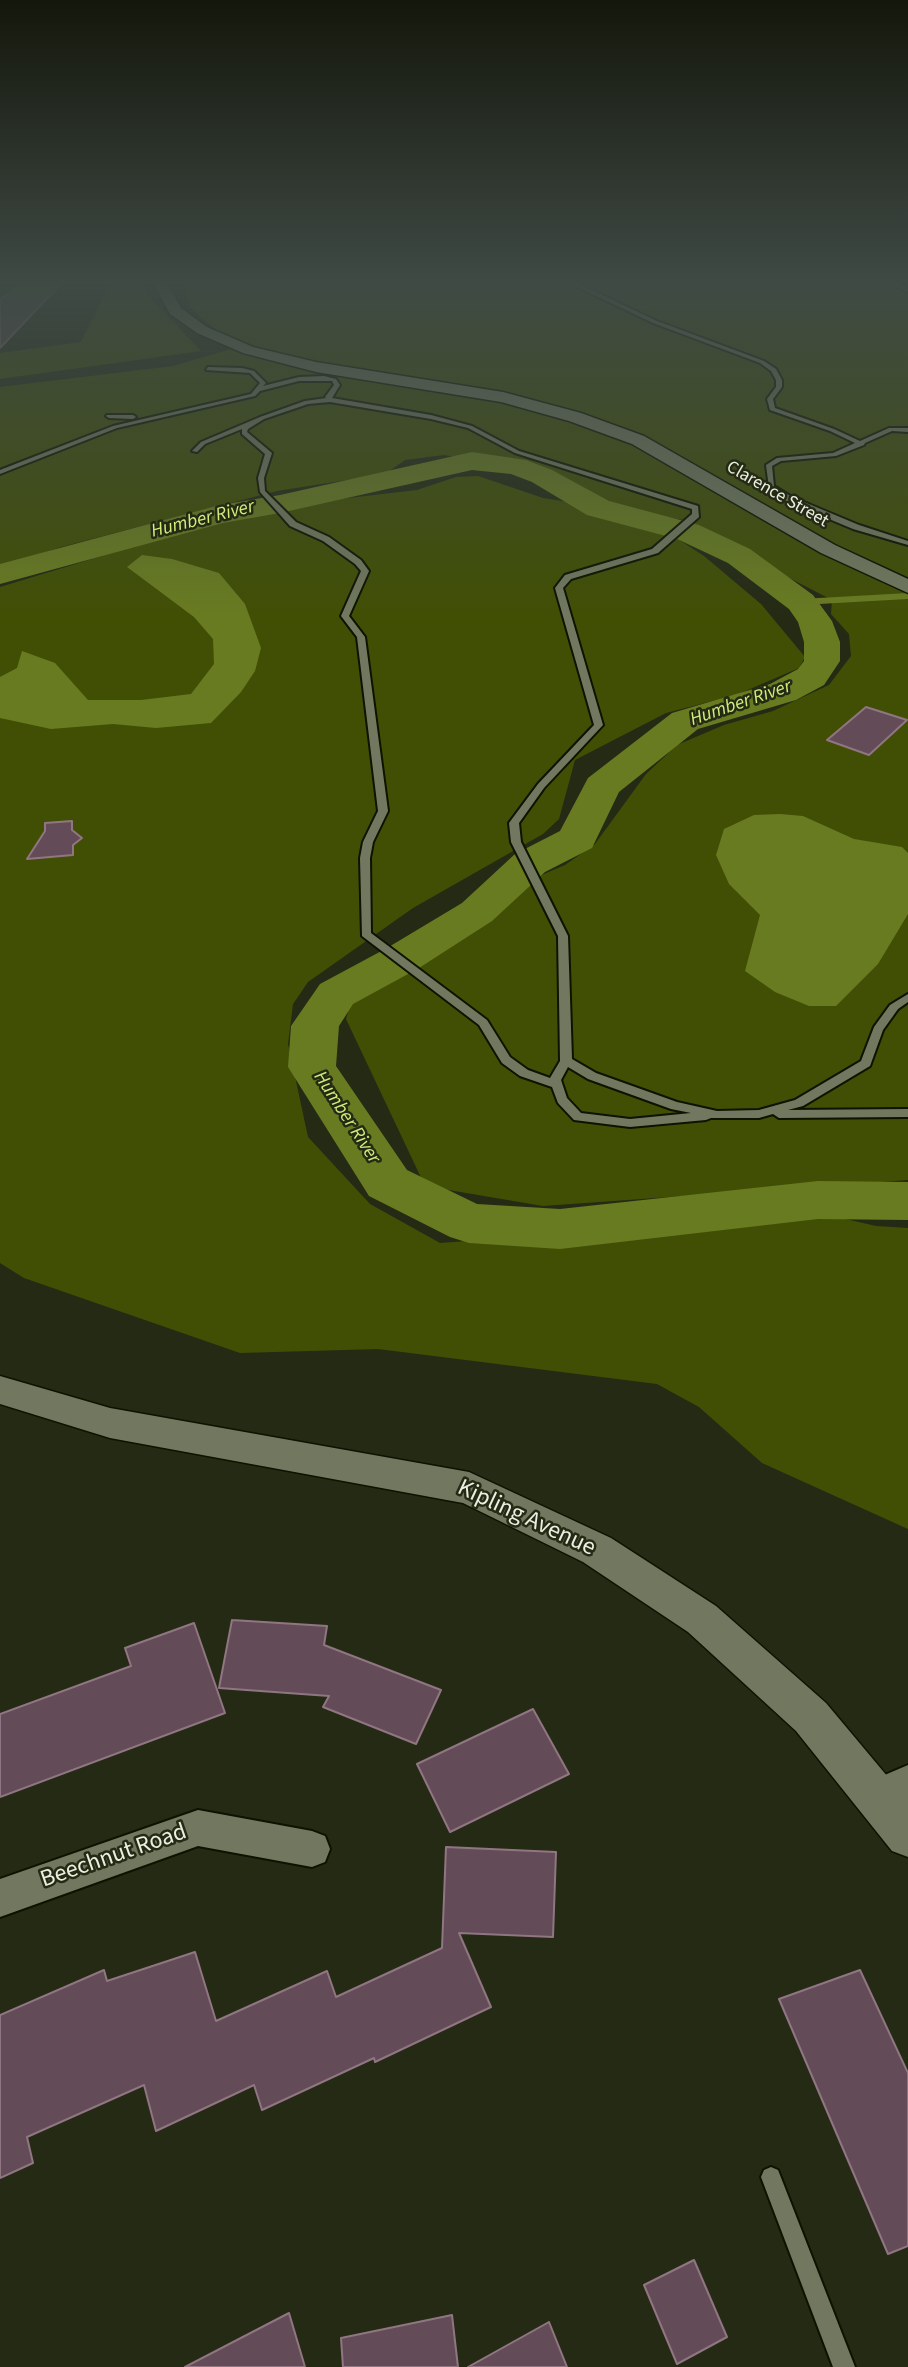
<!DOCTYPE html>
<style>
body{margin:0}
canvas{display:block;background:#242a14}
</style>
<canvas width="908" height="2367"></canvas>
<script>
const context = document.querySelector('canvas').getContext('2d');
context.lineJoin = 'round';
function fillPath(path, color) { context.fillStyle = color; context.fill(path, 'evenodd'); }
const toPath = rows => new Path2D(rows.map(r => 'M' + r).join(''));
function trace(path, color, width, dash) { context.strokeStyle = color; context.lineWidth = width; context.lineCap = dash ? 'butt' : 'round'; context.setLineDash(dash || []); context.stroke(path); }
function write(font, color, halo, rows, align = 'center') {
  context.font = font + ' "Source Sans 3",sans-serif'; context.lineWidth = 5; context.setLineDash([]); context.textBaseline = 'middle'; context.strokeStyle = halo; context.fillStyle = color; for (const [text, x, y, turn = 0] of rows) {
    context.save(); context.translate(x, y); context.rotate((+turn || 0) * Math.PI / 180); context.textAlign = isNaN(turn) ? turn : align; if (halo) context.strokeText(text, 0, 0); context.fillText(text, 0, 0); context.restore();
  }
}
fillPath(toPath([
 [110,284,137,284,201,351,0,379,0,353,81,342],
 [182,284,908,284,908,1180,543,1206,425,1186,346,1019,356,984,509,889,565,865,595,844,646,774,677,745,724,725,773,711,829,685,851,656,849,634,831,614,832,600,743,554,701,527,684,520,624,511,592,497,564,478,444,455,405,460,385,474,277,491,61,547,0,567,0,387,173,366,248,344,217,331,191,308],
 [478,476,543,498,581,504,609,516,667,532,704,556,761,604,805,657,799,668,736,695,666,713,575,760,559,819,543,834,413,908,308,982,293,1004,288,1044,308,1137,370,1204,440,1243,828,1215,876,1226,908,1228,908,1529,762,1463,699,1407,657,1384,378,1349,240,1353,24,1278,0,1263,0,587,237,515,314,502,417,490,456,477]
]), '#414f05');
fillPath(toPath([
 [142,555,172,559,219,573,245,604,261,648,255,671,241,692,211,723,156,728,113,724,51,729,0,718,0,677,17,668,22,651,55,663,88,700,141,700,191,694,214,664,213,639,194,617,127,567],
 [780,814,803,816,854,839,902,847,908,853,908,914,878,964,836,1006,809,1006,775,992,745,971,760,915,729,884,716,855,724,829,754,815]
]), '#687b21');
trace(toPath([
 [801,602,908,596]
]), '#687b21', 6);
fillPath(toPath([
 [472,452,526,460,552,470,609,501,699,525,750,549,813,595,832,621,840,642,840,661,824,685,796,700,698,729,619,792,592,848,545,872,492,921,419,968,353,1004,339,1026,336,1066,407,1170,477,1204,560,1209,818,1181,908,1182,908,1220,818,1219,560,1249,469,1243,450,1237,369,1196,288,1067,291,1026,320,984,387,948,462,903,515,854,560,831,588,778,672,713,770,684,798,669,804,661,804,642,798,622,789,609,728,563,677,539,587,515,532,482,511,474,472,470,280,513,223,523,0,584,0,564,220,505,280,495,472,452]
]), '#687b21');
const building = toPath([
 [23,284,61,284,0,348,0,299,23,284],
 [866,707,907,720,869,755,827,740,866,707],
 [72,821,72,830,82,838,73,845,73,855,27,859,45,831,45,823,72,821],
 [232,1620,327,1626,324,1645,441,1690,416,1744,323,1707,329,1696,219,1688,232,1620],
 [194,1623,225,1713,0,1797,0,1714,131,1666,125,1648,194,1623],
 [533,1709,569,1774,450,1832,417,1764,533,1709],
 [446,1847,556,1852,553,1937,459,1933,491,2007,375,2062,374,2058,262,2110,254,2085,156,2131,144,2085,27,2137,33,2163,0,2178,0,2015,104,1970,107,1981,195,1952,216,2021,327,1971,336,1997,442,1948,446,1847],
 [860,1970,908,2073,908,2246,888,2254,779,1999,860,1970],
 [694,2260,727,2337,677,2364,644,2285,694,2260],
 [289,2313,305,2367,185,2367,289,2313],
 [452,2315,458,2367,343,2367,341,2338,452,2315],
 [549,2322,567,2367,468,2367,549,2322]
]);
fillPath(building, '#634b57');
trace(building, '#907582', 2);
const service = toPath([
 [571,284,579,284,657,321,764,361,776,369,782,380,782,387,773,399,775,408,834,429,860,441,889,428,908,428,908,432,892,431,865,443,864,445,836,456,781,461,772,466,774,486,792,497,859,525,908,541,908,545,853,529,786,501,769,488,766,465,777,458,833,453,855,443,830,431,770,410,767,399,776,387,776,380,771,371,760,363,653,323,571,284],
 [891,284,899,284,908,288,908,292,891,284],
 [208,367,242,368,254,371,266,383,263,386,299,377,324,376,336,379,340,385,332,398,431,415,472,426,519,451,698,506,699,517,658,553,571,579,563,588,603,725,544,788,519,823,521,842,568,936,572,1059,596,1073,677,1102,717,1111,759,1110,795,1100,861,1061,874,1027,890,1005,908,994,908,1002,898,1009,883,1030,870,1066,803,1106,788,1110,908,1109,908,1117,779,1118,773,1114,759,1118,711,1118,706,1120,630,1127,574,1120,558,1103,552,1087,520,1076,502,1063,479,1025,362,936,360,858,363,842,378,811,357,637,341,616,361,571,355,564,323,541,290,526,260,492,258,478,265,454,242,434,242,429,205,444,197,452,192,451,201,442,260,417,305,401,326,398,325,397,334,385,332,381,299,381,260,391,255,396,117,428,0,474,0,470,113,426,251,394,260,383,250,373,206,370,208,367],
 [330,402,431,419,468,428,515,453,692,509,692,514,652,549,565,575,555,588,594,725,538,784,509,823,511,842,558,936,560,1061,550,1078,528,1070,510,1057,487,1020,371,933,370,858,373,842,388,811,365,637,349,616,369,571,361,560,329,537,296,522,265,491,264,478,272,453,247,432,248,429,264,419,308,404,330,402],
 [568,1067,588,1079,671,1109,691,1113,630,1119,581,1113,567,1098,561,1080,568,1067],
 [107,415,133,415,136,417,133,419,109,418,106,416,107,415],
 [771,2167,778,2170,855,2367,833,2367,761,2177,764,2170,771,2167]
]);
const minor = toPath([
 [908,1765,908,1801,879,1814,866,1809,861,1796,866,1783,908,1765],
 [198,1810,312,1831,325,1836,330,1849,325,1862,312,1867,198,1846,0,1917,0,1879,198,1810]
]);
const tertiary = toPath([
 [154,284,168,284,181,308,207,327,253,347,316,362,503,392,581,413,644,436,835,545,908,579,908,593,821,553,632,444,569,421,501,402,316,372,243,353,197,333,170,314,154,284],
 [0,1376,110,1408,469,1472,611,1538,716,1606,826,1703,908,1801,908,1857,892,1851,796,1731,688,1632,583,1562,463,1503,110,1438,0,1404,0,1376]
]);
trace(service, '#0e1201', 4);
trace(minor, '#0e1201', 4);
trace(tertiary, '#0e1201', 3);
fillPath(service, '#71785f');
fillPath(minor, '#71785f');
fillPath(tertiary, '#71785f');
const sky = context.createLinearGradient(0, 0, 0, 615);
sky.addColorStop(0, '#14170b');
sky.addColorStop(0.46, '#3f4a45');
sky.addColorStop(1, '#3f4a4500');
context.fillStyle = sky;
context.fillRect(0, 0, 908, 615);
write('18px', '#ebefe1', '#242a14', [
 ["Clarence Street",777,495,30]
]);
write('italic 19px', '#d2ee7a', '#242a14', [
 ["Humber River",203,520,-14],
 ["Humber River",741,704,-19],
 ["Humber River",346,1118,57]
]);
write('24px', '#ebefe1', '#242a14', [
 ["Kipling Avenue",526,1519,25],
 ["Beechnut Road",114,1857,-19]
]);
</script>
